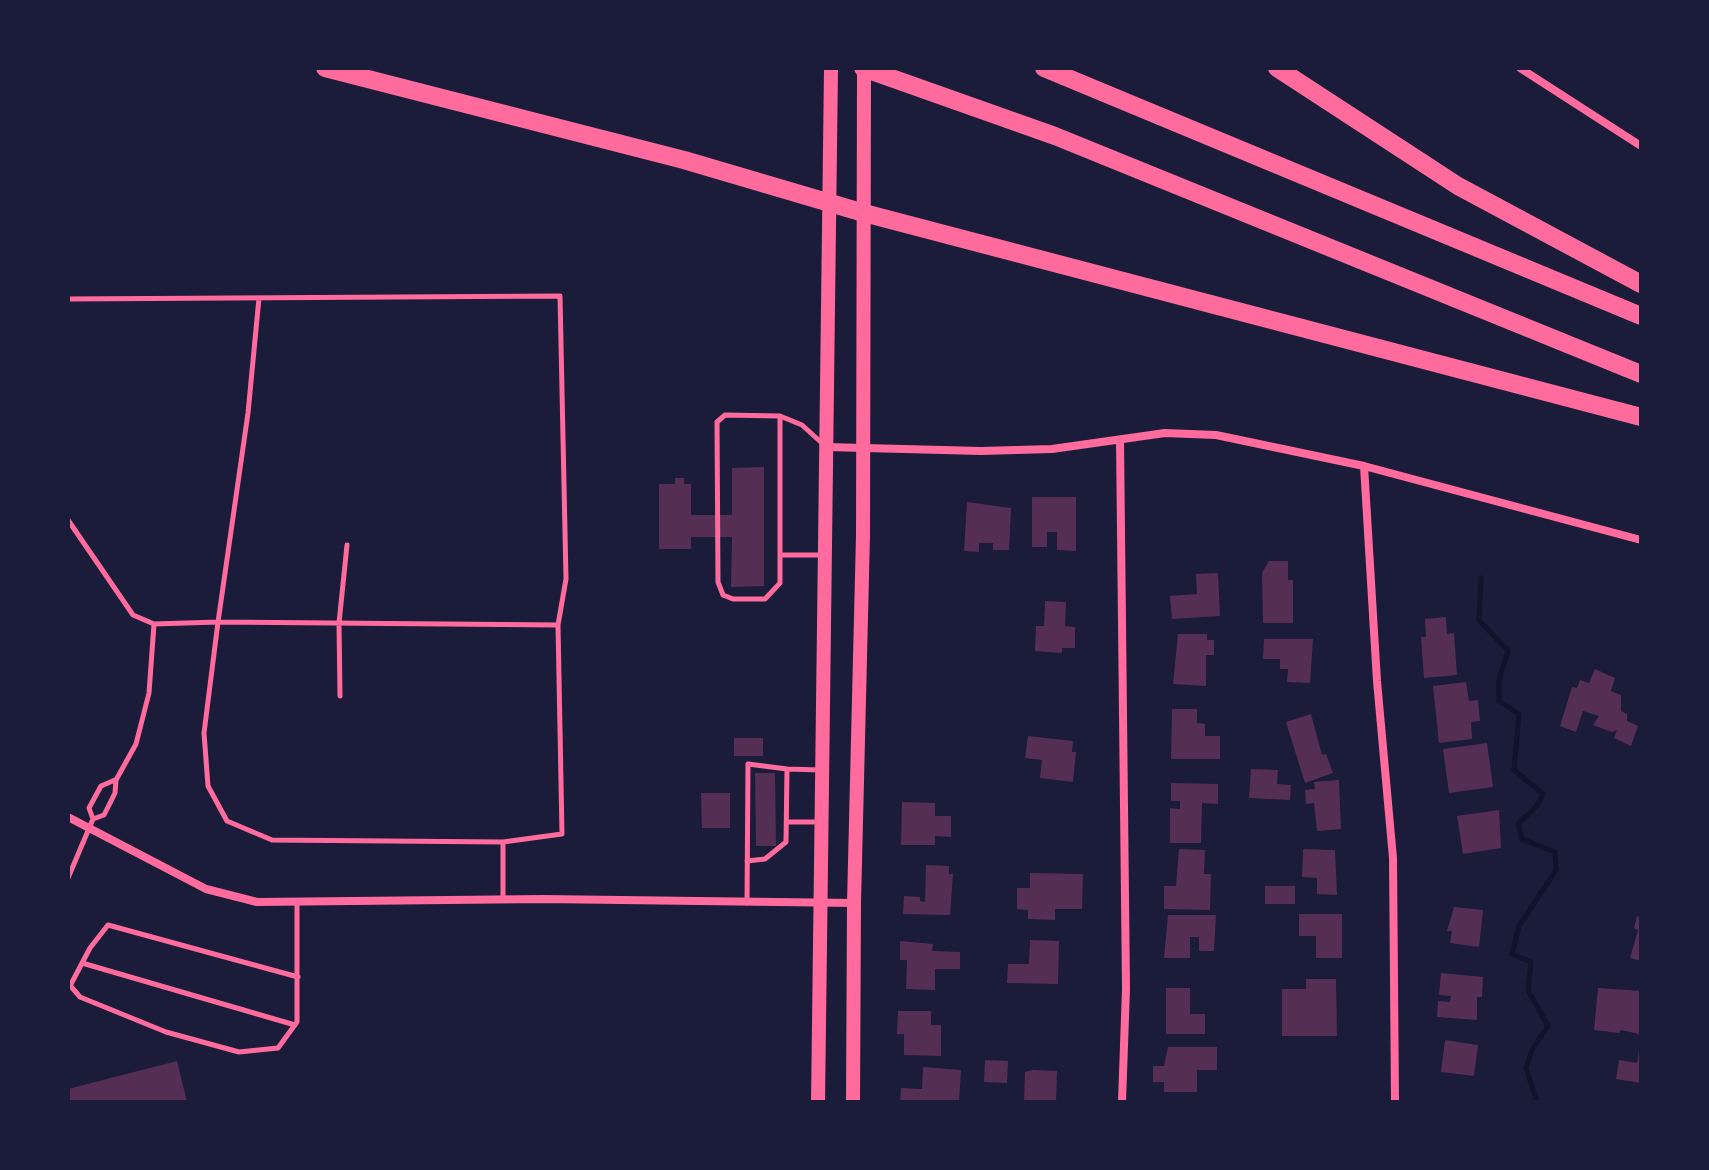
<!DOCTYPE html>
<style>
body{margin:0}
#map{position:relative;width:1709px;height:1170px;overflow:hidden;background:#1b1b3a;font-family:Poppins,sans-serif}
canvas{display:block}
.frame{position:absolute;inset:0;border:70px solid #1b1b3a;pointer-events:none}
</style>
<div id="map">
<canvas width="1709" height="1170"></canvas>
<div class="frame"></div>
</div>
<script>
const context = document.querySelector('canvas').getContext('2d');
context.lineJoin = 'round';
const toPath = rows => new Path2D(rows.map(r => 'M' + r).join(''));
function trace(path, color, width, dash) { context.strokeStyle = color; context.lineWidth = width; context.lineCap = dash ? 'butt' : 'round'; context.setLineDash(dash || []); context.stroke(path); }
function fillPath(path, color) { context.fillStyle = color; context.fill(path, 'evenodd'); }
trace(toPath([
 [1481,578,1479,620,1508,651,1499,680,1499,701,1519,714,1514,770,1543,794,1536,807,1518,824,1522,839,1555,852,1556,870,1519,926,1512,954,1531,962,1528,990,1548,1026,1532,1050,1526,1068,1537,1102]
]), '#12122b', 5);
fillPath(toPath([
 [764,467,764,586,731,587,732,537,691,537,691,549,659,549,659,484,675,484,675,478,684,478,684,484,691,484,691,515,732,515,732,468],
 [1032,497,1076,497,1076,551,1057,550,1057,532,1047,532,1047,547,1032,547],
 [967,502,1011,508,1009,550,993,550,993,543,979,543,979,552,964,551],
 [1269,561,1288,561,1288,580,1293,580,1293,623,1263,623,1262,573],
 [1218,573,1220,616,1172,619,1170,596,1197,594,1196,574],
 [1045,601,1066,602,1065,626,1075,627,1075,648,1062,648,1062,653,1035,651,1036,626,1044,626],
 [1446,617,1447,634,1454,633,1457,675,1424,678,1421,637,1426,637,1425,619],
 [1178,634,1207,634,1207,640,1214,640,1214,655,1206,655,1206,686,1173,684],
 [1264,639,1313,639,1310,683,1287,682,1288,669,1280,669,1280,659,1263,659],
 [1595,669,1615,678,1611,691,1621,695,1621,711,1627,714,1627,721,1638,726,1631,746,1614,738,1617,730,1612,732,1593,725,1599,716,1583,711,1576,732,1560,726,1572,687,1577,688,1580,680,1589,683],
 [1466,682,1469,701,1478,700,1480,721,1471,722,1472,739,1439,743,1433,686],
 [1172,709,1197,709,1197,723,1205,724,1205,736,1220,736,1220,759,1171,759],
 [1311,714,1322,755,1326,754,1333,773,1305,783,1286,722],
 [1028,736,1073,741,1072,752,1076,752,1073,782,1040,778,1042,760,1025,758],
 [734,738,763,738,763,756,734,756],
 [1487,743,1493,787,1449,793,1443,749],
 [1251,769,1278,770,1277,784,1291,785,1290,800,1249,798],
 [755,773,775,773,776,846,756,846],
 [1339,780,1341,829,1317,831,1314,803,1306,804,1305,790,1315,789,1314,782],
 [1171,783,1218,784,1218,804,1202,803,1201,843,1170,843,1170,808,1180,809,1180,801,1171,801],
 [701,793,730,793,730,828,702,828],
 [902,802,935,803,935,816,951,816,951,837,935,836,935,845,901,845],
 [1499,810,1501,848,1463,854,1457,816],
 [1179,849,1205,850,1204,874,1211,874,1210,910,1164,909,1164,886,1176,886],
 [1303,849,1335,850,1337,895,1317,894,1317,878,1302,877],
 [926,865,949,866,949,874,953,874,950,915,903,914,904,896,920,897,920,901,925,902],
 [1030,873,1083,874,1082,909,1055,909,1055,920,1028,919,1028,910,1017,909,1017,888,1030,888],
 [1265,886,1295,886,1295,904,1265,904],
 [1454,907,1483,910,1479,947,1450,943,1452,931,1447,931],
 [1299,914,1342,914,1342,958,1316,958,1316,936,1299,936],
 [1168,915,1216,915,1214,951,1199,951,1199,937,1190,937,1190,958,1164,958],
 [1637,916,1641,917,1641,961,1630,958,1638,930,1634,928],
 [1030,940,1059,941,1058,984,1007,983,1008,964,1029,964],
 [900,941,933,944,932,951,960,952,960,969,935,969,935,990,906,989,907,960,900,960],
 [1441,973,1483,977,1482,997,1477,997,1477,1020,1437,1017,1438,1001,1450,1002,1451,996,1439,995],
 [1306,979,1336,979,1337,1036,1282,1036,1282,989,1306,989],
 [1166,988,1190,988,1190,1014,1205,1014,1205,1034,1166,1034],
 [1598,988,1641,991,1639,1034,1621,1030,1619,1033,1594,1030],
 [898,1011,931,1011,931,1025,941,1025,941,1056,904,1055,904,1034,897,1034],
 [1445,1040,1478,1045,1474,1076,1441,1072],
 [1168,1047,1217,1047,1217,1070,1197,1070,1197,1092,1164,1092,1164,1082,1153,1082,1153,1066,1164,1066],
 [1639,1050,1641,1083,1616,1079,1619,1060,1637,1063],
 [985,1060,1008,1061,1007,1083,984,1082],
 [177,1061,187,1102,68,1102,68,1089],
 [923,1067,961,1070,959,1102,900,1102,901,1088,922,1089],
 [1032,1070,1057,1071,1056,1102,1024,1102,1025,1072]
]), '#542f53');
trace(toPath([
 [68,299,560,296,566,579,558,625],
 [780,416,780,583,765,599,733,599,723,595,718,582,717,422,725,415,780,416,802,425,823,444],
 [68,520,133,615,154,624,218,622,248,413,259,298],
 [780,555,823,555],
 [340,696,339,623,347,545],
 [93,819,104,815,115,793,116,780,136,744,149,693,154,624],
 [787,822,818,822],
 [503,842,272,840,227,821,208,786,204,733,218,622,558,625,562,834,503,842,503,898],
 [747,861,765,859,786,842,787,769,821,770],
 [68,878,93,819,89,808,101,786,115,780],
 [747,903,748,764,787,769],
 [82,963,295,1025],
 [68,983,80,997,166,1032,239,1052,278,1048,297,1022,297,903],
 [70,986,90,948,108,925,298,977]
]), '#ff6b9d', 5);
trace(toPath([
 [1520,68,1641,146],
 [1120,440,1126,989,1122,1102],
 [826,447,981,451,1052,449,1165,433,1216,435,1364,466,1641,540],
 [1364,466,1377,681,1393,858,1395,1102],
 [68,817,206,889,257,902,543,899,854,903]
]), '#ff6b9d', 8);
trace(toPath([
 [818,1102,831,68],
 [853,1102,854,903,863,535,864,68]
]), '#ff6b9d', 14);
trace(toPath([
 [325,68,684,160,864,213,1641,417],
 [863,68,1055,136,1641,374],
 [1044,68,1641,316],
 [1277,68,1458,186,1641,284]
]), '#ff6b9d', 18);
</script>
